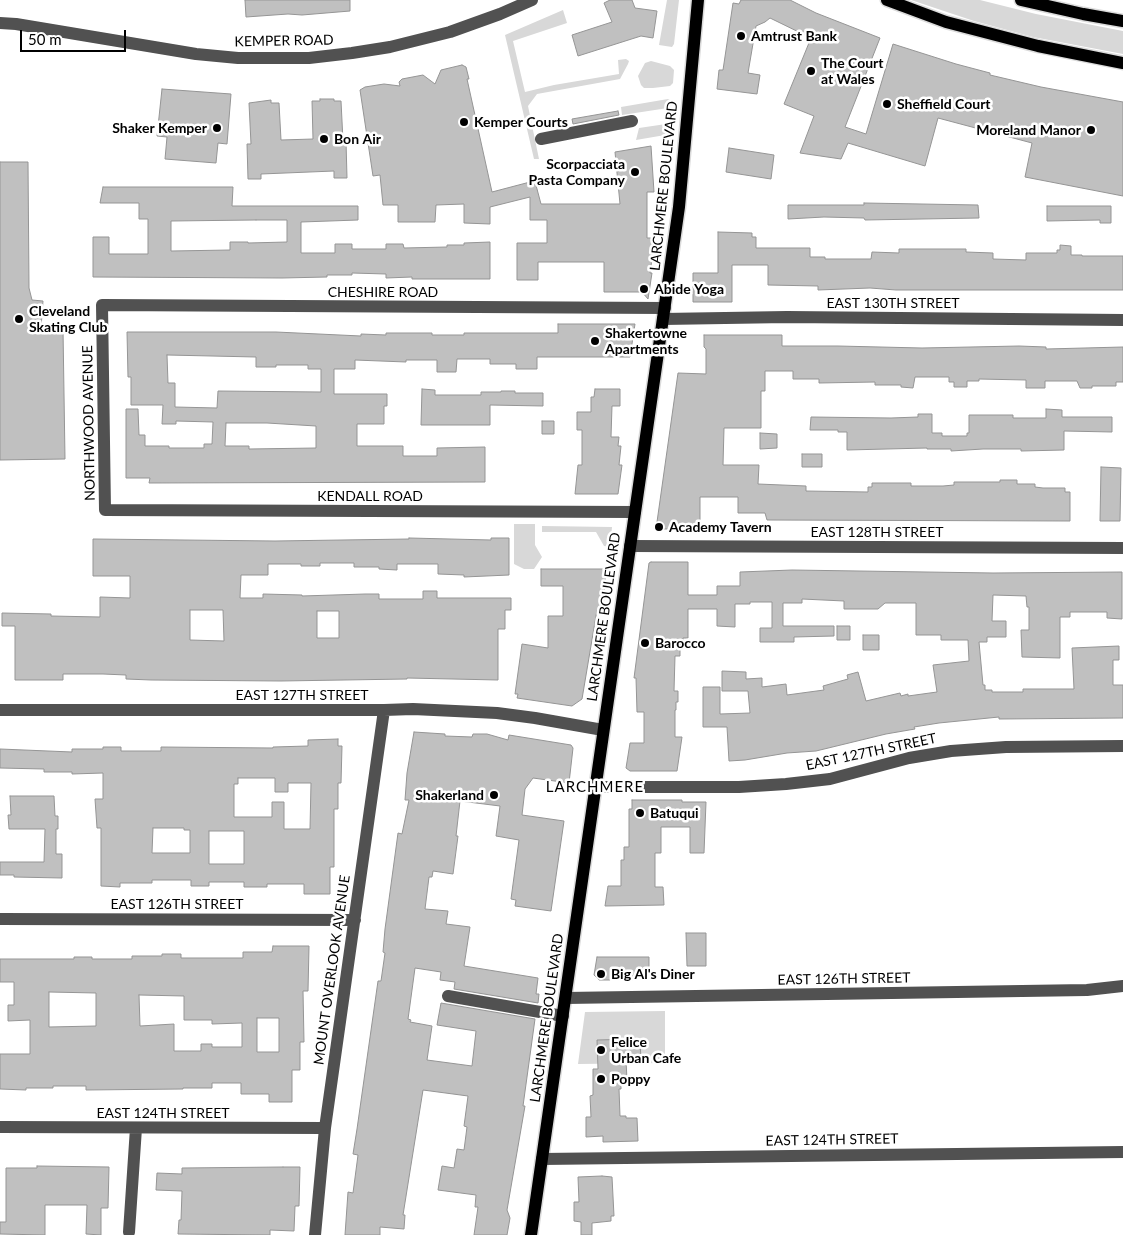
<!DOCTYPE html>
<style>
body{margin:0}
#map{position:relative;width:1123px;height:1235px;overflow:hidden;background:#fff;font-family:Lato,sans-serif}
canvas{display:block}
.scale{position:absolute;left:20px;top:30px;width:106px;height:22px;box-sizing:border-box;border:2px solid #000;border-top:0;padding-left:6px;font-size:15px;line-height:18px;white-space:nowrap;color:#000;-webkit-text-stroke:4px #fff;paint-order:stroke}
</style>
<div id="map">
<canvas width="1123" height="1235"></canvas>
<div class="scale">50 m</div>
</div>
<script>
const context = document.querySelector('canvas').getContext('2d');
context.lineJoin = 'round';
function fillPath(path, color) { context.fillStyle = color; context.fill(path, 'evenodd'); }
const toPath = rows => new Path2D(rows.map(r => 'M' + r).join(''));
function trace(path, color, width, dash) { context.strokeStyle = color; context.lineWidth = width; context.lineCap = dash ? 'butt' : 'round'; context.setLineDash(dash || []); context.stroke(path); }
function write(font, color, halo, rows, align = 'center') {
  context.font = font + ' Lato,sans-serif'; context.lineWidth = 5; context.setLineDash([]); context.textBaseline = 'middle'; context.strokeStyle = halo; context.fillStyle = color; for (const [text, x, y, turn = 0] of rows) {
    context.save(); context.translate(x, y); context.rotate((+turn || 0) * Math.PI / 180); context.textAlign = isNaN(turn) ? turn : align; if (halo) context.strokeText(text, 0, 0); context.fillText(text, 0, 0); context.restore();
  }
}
fillPath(toPath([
 [667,0,679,0,674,44,672,47,659,45],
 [911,0,980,0,1036,14,1123,31,1123,54,1033,37,974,21],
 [563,10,567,23,513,41,525,92,554,85,619,74,618,60,626,59,629,61,628,64,620,79,537,94,528,106,539,159,534,159,505,35],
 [651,61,670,66,674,70,673,83,670,86,653,88,644,88,641,85,638,76,645,63],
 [668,99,672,101,672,105,668,108,622,115,621,107],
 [666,124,671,127,671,134,636,140,639,128],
 [514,524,535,524,535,545,542,557,534,569,524,569,514,564],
 [542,526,612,527,610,547,604,546,596,532,542,532],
 [665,1011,665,1063,578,1064,585,1012]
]), '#d8d8d8');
const building = toPath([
 [245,0,350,0,350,11,302,15,288,14,246,17,245,0],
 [610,0,632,0,635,8,657,11,653,38,641,36,578,56,572,35,612,22,604,3,610,0],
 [741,0,790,0,816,13,880,38,845,127,866,134,893,44,956,64,990,73,990,75,1041,87,1123,102,1123,196,1025,177,1032,143,938,118,925,166,848,143,841,159,800,153,814,116,784,104,811,38,770,18,765,22,756,26,748,73,760,75,757,94,717,89,719,70,723,70,733,3,739,4,741,0],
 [462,65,466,67,469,79,467,79,492,192,530,182,530,174,533,174,541,204,620,204,615,152,651,146,654,192,647,192,647,238,655,238,650,273,652,273,648,299,642,292,604,292,604,262,538,262,538,280,517,280,517,243,547,243,547,220,530,220,530,197,490,207,490,224,464,223,464,204,436,205,435,222,398,222,398,205,383,205,380,175,373,176,360,90,365,87,384,84,400,86,399,82,402,79,423,75,435,84,441,70,462,65],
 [162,89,231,94,227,144,218,143,216,163,165,159,167,137,157,136,162,89],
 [320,99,334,99,334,101,341,101,343,141,346,141,347,178,334,178,334,171,261,174,261,179,248,179,247,144,251,144,249,103,271,100,271,103,279,103,281,140,313,139,312,101,320,101,320,99],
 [618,111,619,115,573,124,572,119,618,111],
 [729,148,774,155,771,179,726,172,729,148],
 [0,162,28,162,29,288,32,300,43,301,41,328,63,329,65,459,0,460,0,162],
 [103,187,233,187,232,206,358,206,358,220,301,222,301,253,335,253,335,244,352,244,352,249,386,249,386,244,403,244,404,248,447,247,447,245,464,245,464,243,490,242,490,279,412,279,412,277,386,278,386,274,352,273,352,275,327,275,327,277,282,278,93,277,93,237,109,237,109,254,148,254,148,219,139,219,139,203,100,203,103,187],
 [256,220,287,220,287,242,248,243,248,242,230,242,230,250,171,251,171,221,256,220],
 [864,203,978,205,979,218,865,220,864,218,824,217,788,219,788,205,864,205,864,203],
 [1047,206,1111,206,1111,223,1100,223,1100,220,1047,221,1047,206],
 [718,232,752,233,752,237,756,237,756,248,810,248,810,257,825,257,825,259,871,259,872,252,899,253,899,249,966,249,966,252,993,253,993,259,1026,260,1026,253,1057,253,1057,250,1060,250,1060,245,1071,246,1071,255,1082,255,1082,256,1123,256,1123,290,896,290,870,288,818,290,818,286,768,285,768,265,732,265,732,302,693,302,693,273,718,273,718,232],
 [558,324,635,324,630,357,537,357,537,369,516,369,516,364,490,364,490,359,457,359,456,372,437,372,437,360,406,360,406,362,355,360,355,369,334,369,334,394,387,394,387,406,384,406,384,424,357,424,357,446,403,446,403,456,437,456,437,448,485,447,485,482,149,483,150,478,126,478,126,409,138,409,139,435,145,435,145,446,169,446,169,448,204,448,204,444,212,444,213,422,176,421,176,424,162,424,163,405,131,405,131,377,128,377,127,332,276,332,361,336,361,334,386,335,386,333,432,333,432,335,464,335,464,333,558,333,558,324],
 [167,355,256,357,256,367,276,367,276,365,308,365,308,369,321,369,321,392,218,391,217,408,175,407,175,383,168,383,167,355],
 [226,423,267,423,316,426,316,448,249,449,249,446,225,446,226,423],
 [704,335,782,335,782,346,838,346,922,348,1019,346,1046,347,1046,349,1123,347,1123,382,1116,382,1116,386,1092,386,1092,388,1080,388,1077,381,1045,381,1045,388,1026,388,1026,380,979,379,979,381,967,381,967,387,954,387,954,382,949,382,949,377,915,377,913,388,901,387,901,385,875,385,875,382,819,383,819,379,793,379,793,371,765,371,765,391,761,391,761,428,724,428,723,465,759,465,758,484,806,486,806,491,868,492,868,487,872,487,872,483,911,483,911,486,943,486,954,485,954,482,1000,482,1000,480,1017,480,1017,484,1035,484,1035,487,1043,488,1065,488,1065,492,1070,492,1070,521,767,520,765,513,738,513,738,497,700,497,700,529,656,529,678,373,706,374,706,349,704,347,704,335],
 [422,389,435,390,435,395,481,395,481,392,501,392,501,391,515,391,515,393,543,393,543,406,490,405,490,425,421,425,422,389],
 [595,389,620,389,620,406,612,406,611,437,619,437,618,446,621,446,619,465,622,465,618,494,575,494,578,465,582,465,582,430,577,430,577,412,591,412,591,397,594,397,595,389],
 [1046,409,1062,410,1062,417,1112,417,1112,432,1064,431,1064,450,1021,451,1021,449,983,449,951,451,951,449,927,449,927,448,847,450,847,432,838,432,838,430,810,430,811,417,891,418,918,417,918,414,932,414,932,433,942,433,942,436,967,436,967,433,969,433,969,415,1013,415,1013,418,1046,418,1046,409],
 [542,421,554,421,554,434,542,434,542,421],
 [760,433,777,434,777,448,760,449,760,433],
 [802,454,822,454,822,467,802,467,802,454],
 [1101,467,1121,468,1120,521,1100,521,1101,467],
 [409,538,491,540,491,538,509,538,509,575,464,577,464,575,438,574,438,564,397,564,397,570,379,569,379,567,354,567,354,563,320,563,320,566,301,566,301,564,268,564,268,575,241,575,240,598,263,598,263,594,302,595,302,596,365,594,379,594,379,599,423,599,423,591,437,591,437,598,511,598,511,610,505,610,505,629,498,629,498,680,407,678,407,679,281,681,151,680,126,679,126,675,103,674,63,674,63,680,15,680,15,626,2,626,2,613,51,614,51,616,100,617,100,597,130,598,130,576,93,576,93,539,275,541,409,539,409,538],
 [190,610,223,610,224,641,190,640,190,610],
 [317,611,339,611,339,638,317,638,317,611],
 [651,562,688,562,688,595,717,595,717,586,740,586,740,572,792,570,993,573,1122,572,1122,619,1107,618,1107,612,1070,612,1070,617,1060,617,1060,658,1022,657,1021,630,1029,630,1029,607,1027,607,1026,596,993,595,992,621,1006,621,1006,637,987,637,987,642,979,642,983,685,985,685,985,690,992,690,992,692,1023,692,1023,689,1074,689,1072,648,1119,646,1119,660,1113,660,1113,685,1123,685,1123,718,999,719,999,717,939,723,914,727,915,729,886,734,816,751,787,753,745,760,729,761,727,727,703,727,703,687,720,687,720,714,750,713,748,691,722,691,722,671,746,672,746,679,762,678,762,687,786,684,787,695,824,690,823,686,848,679,847,675,858,672,866,701,900,693,901,696,908,694,908,696,937,692,933,665,969,661,968,640,941,640,941,635,916,635,916,603,885,603,878,609,844,609,844,601,802,599,802,603,783,603,783,626,834,626,834,636,794,637,794,642,760,642,760,628,772,628,772,602,750,602,750,604,735,604,735,627,717,626,717,609,688,609,688,638,683,638,683,644,680,644,680,656,675,656,674,691,678,691,678,702,676,702,676,710,675,710,675,737,682,737,677,771,630,771,626,768,630,743,644,743,644,712,637,712,636,678,634,678,649,563,651,562],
 [541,569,606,569,603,610,597,610,582,699,572,706,517,698,518,694,515,694,522,644,548,648,548,616,563,616,563,586,541,586,541,569],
 [837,626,850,626,850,640,837,640,837,626],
 [863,635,879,635,879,650,863,650,863,635],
 [414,732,445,734,445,736,472,737,473,734,487,734,508,740,509,735,571,745,573,748,569,783,533,778,525,789,522,815,564,821,551,911,515,906,516,900,511,899,519,840,496,836,500,806,460,801,456,836,458,836,453,874,433,871,432,877,429,877,425,909,448,911,446,924,470,927,464,966,538,978,536,994,539,994,538,1003,454,989,455,982,440,980,441,972,415,968,409,1012,408,1019,411,1020,410,1022,432,1026,427,1060,472,1066,476,1031,437,1025,441,1003,535,1019,523,1106,525,1106,507,1210,510,1218,507,1235,474,1235,478,1207,475,1207,476,1195,438,1190,442,1166,454,1168,457,1149,464,1150,467,1127,464,1126,468,1096,423,1090,403,1215,405,1215,404,1229,380,1227,380,1235,345,1235,348,1192,353,1193,358,1155,353,1154,357,1129,378,981,381,981,385,953,383,952,385,929,398,833,402,834,409,800,405,800,407,773,414,732],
 [338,739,338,746,342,746,341,783,338,783,338,809,334,809,334,867,330,867,330,894,304,894,304,884,267,884,267,887,244,887,244,882,209,882,209,886,191,886,191,880,152,880,152,883,120,883,120,887,101,886,101,828,97,828,95,799,103,799,103,773,72,774,72,772,44,772,44,769,0,768,0,749,72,752,72,749,103,749,103,747,121,747,121,751,161,751,161,747,273,748,273,747,308,746,308,740,338,739],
 [238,778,275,778,275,792,288,792,288,783,311,783,310,829,284,829,284,802,272,802,272,817,234,817,234,784,238,784,238,778],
 [153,828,184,828,184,830,190,830,190,853,152,853,153,828],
 [209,831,244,831,244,864,209,864,209,831],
 [10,796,54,796,55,816,58,816,58,829,56,829,56,854,62,854,62,878,14,877,14,875,0,875,0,862,44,862,45,829,9,829,8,815,11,815,10,796],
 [632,800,682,800,682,802,706,802,704,853,690,853,690,827,661,827,661,853,655,853,655,887,663,887,664,905,605,906,608,886,621,886,621,860,624,860,624,847,629,847,629,809,632,809,632,800],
 [686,933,706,933,706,966,687,966,686,933],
 [273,946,309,946,308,991,303,991,304,1042,300,1042,300,1070,292,1070,292,1102,269,1102,269,1094,241,1094,241,1083,212,1083,212,1088,183,1088,183,1089,86,1090,86,1086,53,1086,53,1088,26,1088,26,1090,0,1089,0,1054,30,1054,30,1020,8,1021,8,1005,14,1005,14,982,0,982,0,959,74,959,74,957,92,957,92,959,132,959,132,956,162,956,162,954,181,954,181,958,243,958,243,952,272,952,273,946],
 [49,992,96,993,96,1026,49,1027,49,992],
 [139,995,184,996,184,1020,212,1020,212,1024,242,1023,242,1047,212,1047,212,1044,201,1044,201,1051,174,1051,174,1024,140,1026,139,995],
 [257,1018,279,1018,279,1052,257,1052,257,1018],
 [597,957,649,957,649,972,636,972,636,980,599,980,594,975,597,957],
 [637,1039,640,1040,641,1060,626,1060,627,1080,621,1080,621,1089,619,1089,620,1116,626,1116,626,1118,637,1118,638,1141,603,1142,603,1136,586,1137,586,1117,591,1117,590,1096,593,1095,593,1069,598,1069,597,1040,637,1039],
 [37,1166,109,1167,108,1208,101,1208,101,1235,86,1234,87,1205,45,1205,45,1235,0,1234,0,1222,6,1222,6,1168,37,1168,37,1166],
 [283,1167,300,1167,299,1206,295,1206,294,1231,270,1230,270,1235,178,1234,179,1220,181,1220,182,1191,156,1190,157,1173,182,1174,182,1168,283,1167],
 [602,1176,612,1177,614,1216,611,1216,611,1221,592,1223,592,1235,581,1235,581,1222,574,1221,574,1202,579,1202,578,1177,602,1176]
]);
fillPath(building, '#c0c0c0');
trace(building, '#959595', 1);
const major = toPath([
 [887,0,946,22,1038,46,1123,63],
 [1021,0,1083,14,1123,21],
 [531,1235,679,207,698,0]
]);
trace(major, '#dbdbdb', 15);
trace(toPath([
 [0,23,16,24,196,54,238,58,309,58,352,53,390,47,450,32,500,14,532,0],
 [541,139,632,121],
 [663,319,787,317,1123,320],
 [635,512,105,510,102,305,665,308],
 [630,546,1123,548],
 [0,710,384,710,413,709,497,713,535,718,603,730],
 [596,787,739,787,786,784,830,779,909,758,951,751,1006,747,1123,746],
 [0,919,355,920],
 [448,996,563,1016],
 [566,998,1087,990,1123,986],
 [0,1127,325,1128],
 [542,1159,1123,1152],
 [129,1232,136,1128],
 [315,1235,325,1128,384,710]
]), '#515151', 12);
trace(major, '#000', 12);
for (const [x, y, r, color] of [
 [741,36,5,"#000"],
 [811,71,5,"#000"],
 [887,104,5,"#000"],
 [464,122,5,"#000"],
 [217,128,5,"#000"],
 [1091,130,5,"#000"],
 [324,139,5,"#000"],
 [635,172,5,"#000"],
 [644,289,5,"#000"],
 [19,319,5,"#000"],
 [595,341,5,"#000"],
 [659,527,5,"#000"],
 [645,643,5,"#000"],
 [494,795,5,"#000"],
 [640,813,5,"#000"],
 [601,974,5,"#000"],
 [601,1050,5,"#000"],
 [601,1079,5,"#000"]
]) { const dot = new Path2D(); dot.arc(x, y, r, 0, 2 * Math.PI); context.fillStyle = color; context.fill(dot); trace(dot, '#fff', 2); }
write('bold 14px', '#000', '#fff', [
 ["Amtrust Bank",751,36],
 ["The Court",821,63],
 ["at Wales",821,79],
 ["Sheffield Court",897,104],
 ["Kemper Courts",474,122],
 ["Shaker Kemper",207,128,"right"],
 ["Moreland Manor",1081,130,"right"],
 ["Bon Air",334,139],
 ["Scorpacciata",625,164,"right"],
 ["Pasta Company",625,180,"right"],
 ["Abide Yoga",654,289],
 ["Cleveland",29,311],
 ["Skating Club",29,327],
 ["Shakertowne",605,333],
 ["Apartments",605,349],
 ["Academy Tavern",669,527],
 ["Barocco",655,643],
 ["Shakerland",484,795,"right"],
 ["Batuqui",650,813],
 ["Big Al's Diner",611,974],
 ["Felice",611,1042],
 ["Urban Cafe",611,1058],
 ["Poppy",611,1079]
], 'left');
write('14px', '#000', '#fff', [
 ["KEMPER ROAD",284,41,-1],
 ["LARCHMERE BOULEVARD",664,186,-84],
 ["CHESHIRE ROAD",383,292],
 ["EAST 130TH STREET",893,303],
 ["NORTHWOOD AVENUE",89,423,-91],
 ["KENDALL ROAD",370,496],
 ["EAST 128TH STREET",877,532],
 ["LARCHMERE BOULEVARD",604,617,-82],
 ["EAST 127TH STREET",302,695],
 ["EAST 127TH STREET",871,752,-12],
 ["EAST 126TH STREET",177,904],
 ["MOUNT OVERLOOK AVENUE",332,970,-82],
 ["EAST 126TH STREET",844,979,-1],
 ["LARCHMERE BOULEVARD",547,1018,-82],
 ["EAST 124TH STREET",163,1113],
 ["EAST 124TH STREET",832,1140,-1]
]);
context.letterSpacing = '1px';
write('15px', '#000', '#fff', [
 ["LARCHMERE",595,787]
]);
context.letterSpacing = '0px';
</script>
